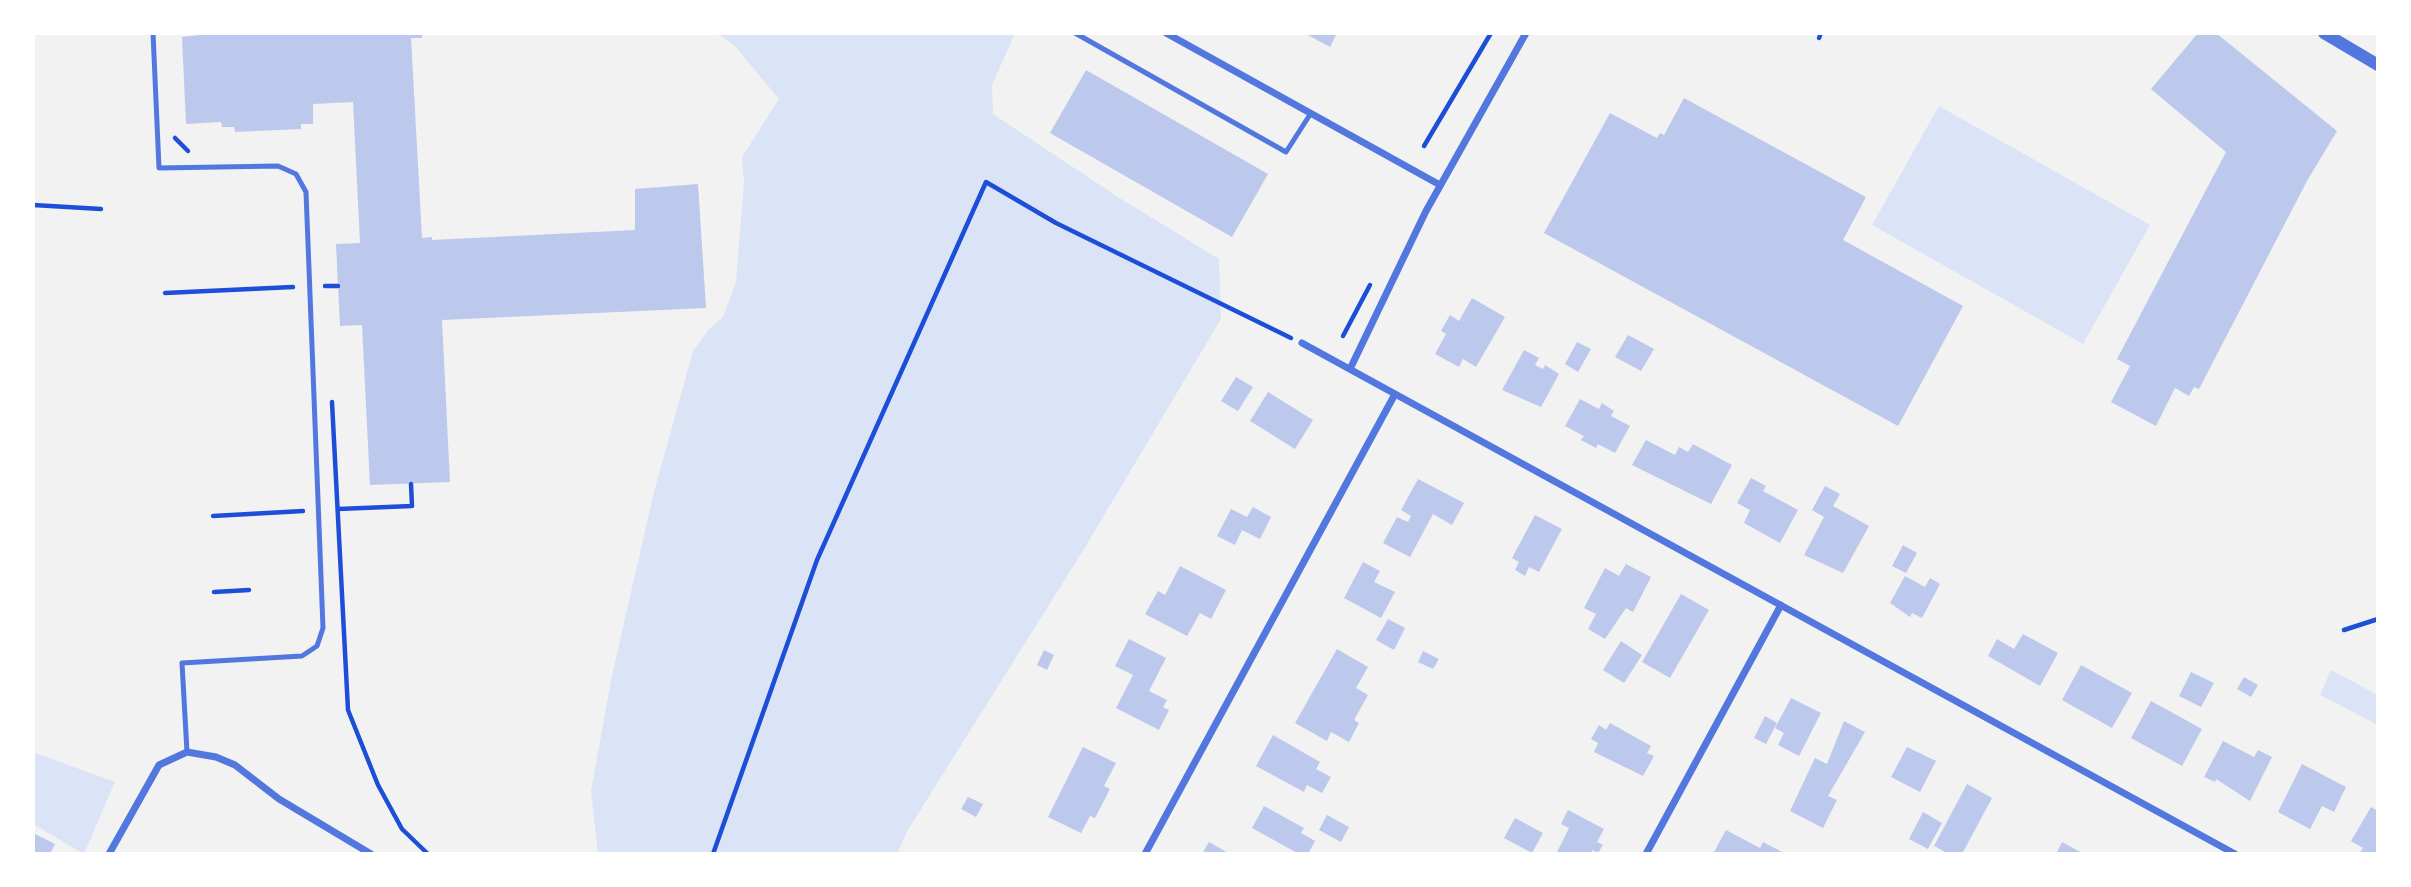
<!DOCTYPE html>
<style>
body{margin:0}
#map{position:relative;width:2411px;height:887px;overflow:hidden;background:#f2f2f2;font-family:"Golos Text",sans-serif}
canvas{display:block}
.frame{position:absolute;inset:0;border:35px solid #fff;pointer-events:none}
</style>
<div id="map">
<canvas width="2411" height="887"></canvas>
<div class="frame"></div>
</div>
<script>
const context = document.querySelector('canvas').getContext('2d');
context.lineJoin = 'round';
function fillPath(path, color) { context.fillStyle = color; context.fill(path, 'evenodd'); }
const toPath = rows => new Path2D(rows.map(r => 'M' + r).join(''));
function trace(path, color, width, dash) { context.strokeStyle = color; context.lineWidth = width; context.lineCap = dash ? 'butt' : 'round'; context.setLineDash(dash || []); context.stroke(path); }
fillPath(toPath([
 [716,33,1015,33,992,85,993,114,1118,197,1219,259,1221,319,1084,549,908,830,897,854,598,854,591,791,612,675,654,492,693,351,708,330,723,317,736,282,744,181,742,157,779,99,734,45],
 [1939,106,2150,225,2083,344,1872,225],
 [2331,670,2378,695,2378,725,2320,695],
 [33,752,115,782,84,854,33,824]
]), '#dbe4f7');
fillPath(toPath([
 [216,33,422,33,422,38,411,38,422,238,432,237,432,240,635,230,635,189,698,184,706,308,442,320,450,482,370,485,362,325,340,326,336,244,360,243,353,102,313,104,313,124,301,124,301,129,235,132,234,127,222,127,221,122,186,124,182,37],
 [1304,33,1337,33,1330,47],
 [2198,33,2216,33,2337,131,2307,181,2199,389,2194,387,2189,396,2175,388,2156,426,2111,402,2130,366,2117,359,2226,152,2151,89],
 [1086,70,1268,174,1232,237,1050,133],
 [1684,98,1866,197,1843,240,1963,306,1898,426,1544,233,1610,113,1657,138,1660,133,1664,135],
 [1472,298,1505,317,1476,367,1463,359,1459,367,1435,354,1446,334,1441,331,1450,315,1459,321],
 [1628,335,1654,349,1641,371,1615,357],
 [1577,342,1591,349,1578,372,1565,364],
 [1524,350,1539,358,1535,365,1543,369,1545,365,1559,374,1541,407,1502,390],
 [1236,377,1253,387,1238,411,1221,401],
 [1268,392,1313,420,1295,449,1250,421],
 [1580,399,1599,409,1602,403,1614,411,1611,416,1630,426,1615,453,1598,444,1596,448,1581,440,1584,436,1565,426],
 [1646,440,1675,455,1679,447,1688,452,1693,444,1732,465,1711,504,1632,465],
 [1751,478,1766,486,1763,491,1798,510,1780,543,1744,523,1750,510,1737,503],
 [1418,479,1464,503,1452,525,1433,514,1410,557,1383,543,1397,517,1408,522,1411,516,1401,510],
 [1825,486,1840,494,1833,506,1869,526,1843,573,1804,555,1824,517,1812,510],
 [1253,507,1271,517,1260,539,1242,530,1235,545,1217,536,1231,509,1247,517],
 [1535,515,1562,529,1539,572,1529,567,1525,576,1515,570,1519,562,1512,558],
 [1903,545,1917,553,1906,573,1892,566],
 [1363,562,1380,571,1374,582,1395,592,1381,618,1344,598],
 [1626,564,1651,577,1633,612,1626,608,1605,639,1588,629,1596,614,1584,608,1605,568,1619,576],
 [1180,566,1226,590,1211,619,1200,613,1187,636,1145,614,1158,591,1165,595],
 [1905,576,1925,587,1930,578,1940,584,1922,618,1912,613,1910,617,1890,603],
 [1681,594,1709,610,1670,678,1642,662],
 [1388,619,1405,628,1394,650,1376,640],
 [2023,634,2058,653,2040,686,1988,656,1997,639,2014,649],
 [1129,639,1166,658,1149,691,1167,700,1163,707,1169,710,1159,730,1116,708,1133,675,1115,666],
 [1621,641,1642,655,1624,683,1603,670],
 [1337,649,1368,667,1356,688,1368,695,1354,720,1359,723,1349,742,1331,732,1327,741,1295,723],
 [1044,650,1054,655,1047,670,1037,665],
 [1423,651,1439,659,1433,669,1418,662],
 [2081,665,2132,693,2112,728,2062,700],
 [2191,672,2214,683,2201,707,2179,696],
 [2244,677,2258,685,2251,697,2237,689],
 [1791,698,1821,713,1799,756,1778,745,1784,733,1775,728],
 [2151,701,2202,729,2182,766,2131,738],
 [1765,716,1777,723,1766,744,1754,738],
 [1844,721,1865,732,1828,796,1837,800,1823,828,1790,811,1815,758,1827,764],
 [1610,723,1651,746,1647,753,1654,756,1643,776,1594,752,1598,743,1591,739,1599,725,1606,730],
 [1273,735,1320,762,1316,769,1331,777,1322,793,1307,785,1304,792,1256,766],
 [2223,741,2254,757,2258,750,2272,757,2250,801,2216,779,2215,782,2204,777],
 [1083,747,1116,763,1104,786,1110,789,1095,818,1090,816,1081,833,1048,817],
 [1907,747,1936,761,1920,792,1891,777],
 [2302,764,2346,787,2334,812,2322,806,2310,829,2278,812],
 [1967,784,1992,798,1962,854,1949,854,1934,846],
 [968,797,983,804,976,817,961,809],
 [1264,806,1304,828,1301,833,1315,841,1308,854,1299,854,1252,828],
 [2371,807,2378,811,2378,854,2359,854,2363,848,2351,841],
 [1568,810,1604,829,1597,842,1603,845,1598,853,1592,850,1591,854,1556,854,1569,828,1561,824],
 [1923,812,1942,823,1928,849,1909,839],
 [1327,815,1349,827,1341,842,1319,830],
 [1515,818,1543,833,1532,853,1504,838],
 [1726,830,1760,848,1763,842,1786,854,1713,854],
 [33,833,55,844,50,854,33,854],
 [1209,842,1230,854,1202,854],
 [2062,842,2084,854,2056,854]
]), '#bdc9ec');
trace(toPath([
 [1819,38,1821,33],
 [175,138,188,151],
 [1424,146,1491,33],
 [33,205,101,209],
 [325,286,338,286],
 [165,293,293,287],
 [1343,336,1370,285],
 [332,402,348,710,378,785,402,829,428,854],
 [338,509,412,506,411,484],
 [213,516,303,511],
 [214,592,249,590],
 [2344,630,2378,619],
 [713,854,817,560,986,182,1056,223,1291,338]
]), '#1d4ed8', 4.5);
trace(toPath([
 [153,33,159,168,278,166,296,174,306,192,323,628,317,646,302,656,182,663,187,752],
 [1075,33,1286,152,1311,113]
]), '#5277de', 5);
trace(toPath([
 [1166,33,1440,185],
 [1302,343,2235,854],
 [1350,369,1426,211,1526,33],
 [109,854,159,765,187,752,216,757,235,765,279,799,371,854],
 [1145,854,1395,394],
 [1646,854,1781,605]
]), '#5277de', 7);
trace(toPath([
 [2324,33,2378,65]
]), '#5277de', 12);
</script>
